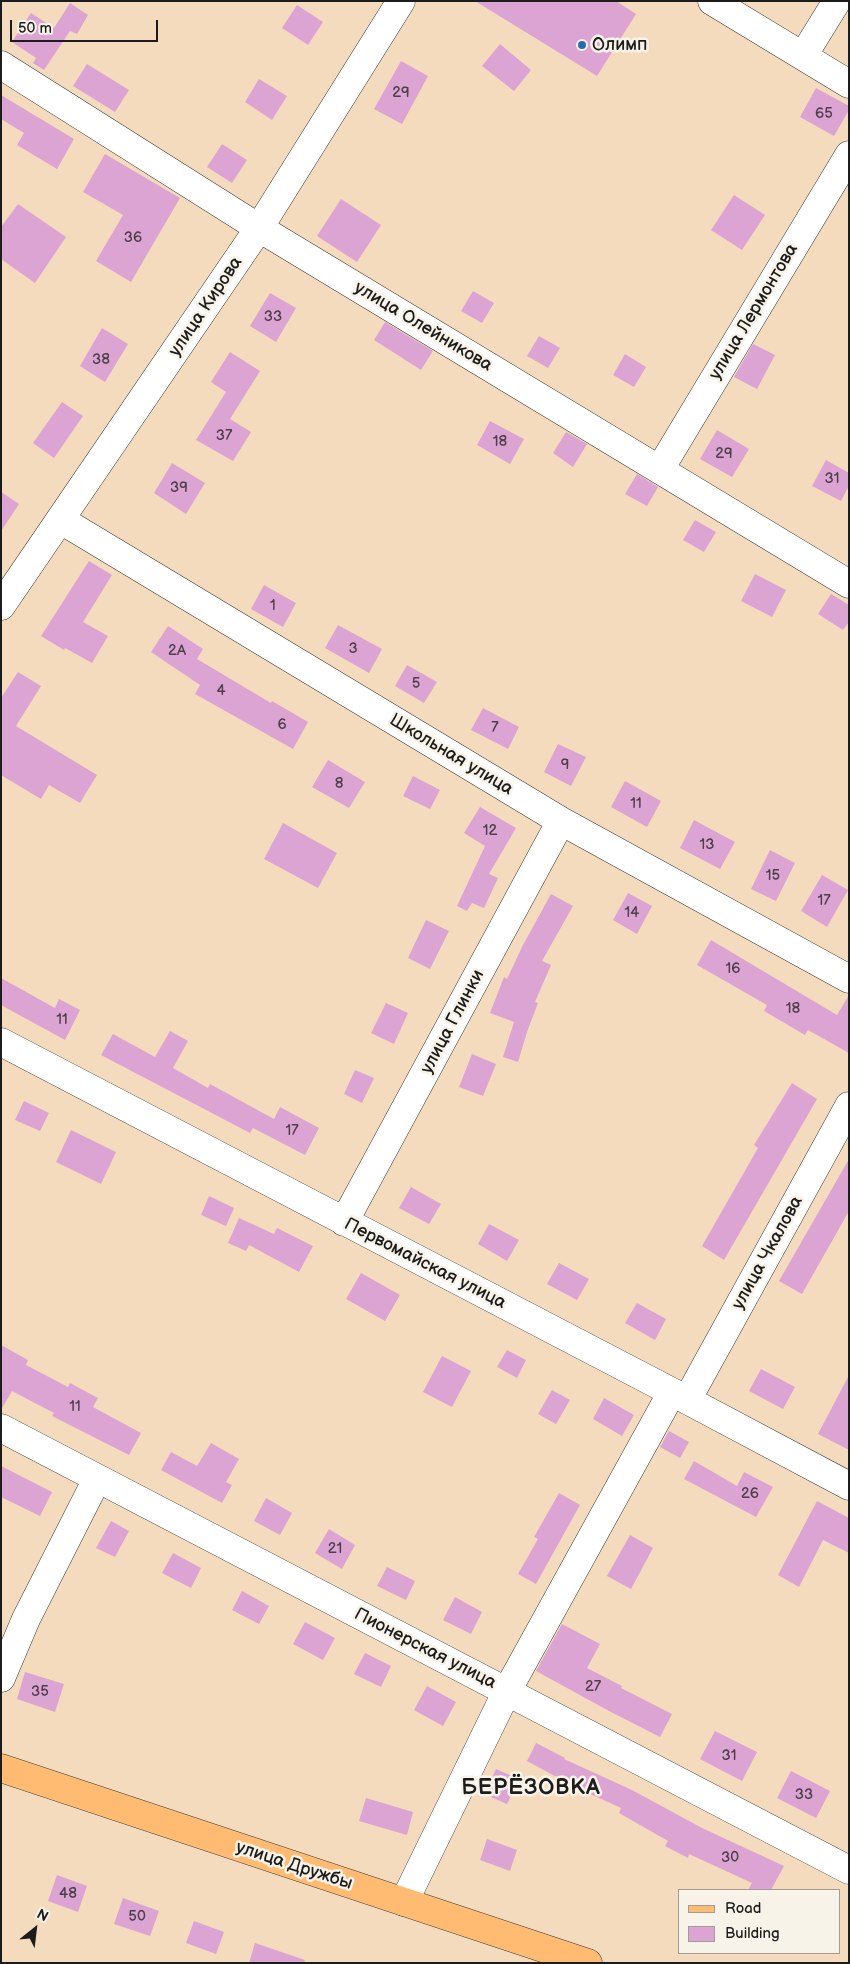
<!DOCTYPE html>
<meta charset="utf-8">
<style>
body{margin:0}
#map{position:relative;width:850px;height:1964px;overflow:hidden;background:#f4dbbe;font-family:"Balsamiq Sans",sans-serif}
canvas{display:block}
.frame{position:absolute;inset:0;border:2px solid #1c1c1c;pointer-events:none}
.legend{position:absolute;left:678px;top:1889px;width:162px;height:65px;box-sizing:border-box;background:#f7f3e8;border:1px solid #9f9d96;margin:0;padding:6px 9px;list-style:none;font-size:15px;color:#1c1c1c}
.legend li{display:flex;align-items:center;gap:10px;height:25px}
.legend b{width:25px;border:1px solid #9f9d96}
.north{position:absolute;left:10px;top:1904px;width:50px;height:50px;-webkit-text-stroke:4px #f7f3e8;paint-order:stroke;rotate:29deg;font-size:14px;font-weight:700;line-height:20px;text-align:center;color:#1c1c1c}
.north::after{content:'';display:block;margin:auto;width:18px;height:22px;background:#1c1c1c;clip-path:polygon(50% 0,100% 100%,50% 72%,0 100%)}
.scale{position:absolute;left:10px;top:20px;width:148px;height:22px;box-sizing:border-box;border:2px solid #1c1c1c;border-top:0;padding-left:6px;font-size:15px;line-height:18px;white-space:nowrap;color:#1c1c1c;-webkit-text-stroke:4px #f7f3e8;paint-order:stroke}
</style>
<div id="map">
<canvas width="850" height="1964"></canvas>
<div class="frame"></div>
<ul class="legend">
<li><b style="height:6px;background:#ffbb71"></b>Road</li>
<li><b style="height:14px;background:#dca4d2"></b>Building</li>
</ul>
<div class="north">N</div>
<div class="scale">50 m</div>
</div>
<script>
const context = document.querySelector('canvas').getContext('2d');
context.lineJoin = 'round';
function fillPath(path, color) { context.fillStyle = color; context.fill(path, 'evenodd'); }
const toPath = rows => new Path2D(rows.map(r => 'M' + r).join(''));
function trace(path, color, width, dash) { context.strokeStyle = color; context.lineWidth = width; context.lineCap = dash ? 'butt' : 'round'; context.setLineDash(dash || []); context.stroke(path); }
function write(font, color, halo, rows, align = 'center') {
  context.font = font + ' "Balsamiq Sans",sans-serif'; context.lineWidth = 5; context.setLineDash([]); context.textBaseline = 'middle'; context.strokeStyle = halo; context.fillStyle = color; for (const [text, x, y, turn = 0] of rows) {
    context.save(); context.translate(x, y); context.rotate((+turn || 0) * Math.PI / 180); context.textAlign = isNaN(turn) ? turn : align; if (halo) context.strokeText(text, 0, 0); context.fillText(text, 0, 0); context.restore();
  }
}
fillPath(toPath([
 [475,1,616,1,636,14,597,76],
 [70,3,88,15,77,34,70,31,44,70,33,63,36,58,12,42,31,13,54,28],
 [297,5,323,22,308,45,282,28],
 [500,44,531,70,514,91,482,66],
 [401,61,428,76,402,124,374,109],
 [87,64,129,90,115,112,73,86],
 [259,79,287,96,272,120,245,102],
 [816,88,849,106,849,110,834,136,800,117],
 [1,95,74,139,57,169,17,145,24,133,1,119],
 [222,144,247,160,232,183,207,167],
 [105,154,180,198,131,282,96,261,123,215,83,192],
 [734,195,765,215,742,250,711,230],
 [341,199,381,225,357,262,317,236],
 [18,204,66,237,35,283,1,259,1,227],
 [473,291,494,303,482,323,461,311],
 [270,293,296,308,276,342,250,326],
 [385,322,433,351,421,370,374,340],
 [102,328,128,344,105,382,80,366],
 [539,336,560,348,548,368,527,356],
 [753,344,775,355,757,389,734,377],
 [230,352,260,371,230,419,251,432,233,461,196,440,226,392,211,382],
 [625,354,646,367,634,387,613,375],
 [62,402,83,416,54,458,33,443],
 [490,421,524,439,510,464,477,445],
 [717,430,749,449,732,477,700,459],
 [566,432,587,444,573,467,553,453],
 [826,460,849,473,849,486,841,501,812,486],
 [172,463,205,483,186,514,154,493],
 [637,474,658,487,647,506,625,494],
 [1,492,19,504,1,531],
 [695,520,716,532,704,552,683,540],
 [89,561,112,575,83,622,108,636,92,663,65,648,64,650,41,636],
 [755,574,786,590,772,617,741,601],
 [264,585,296,603,283,627,251,609],
 [831,594,849,605,849,622,843,630,818,614],
 [338,625,382,649,369,673,325,648],
 [168,626,203,649,197,659,271,703,272,701,308,722,293,749,195,694,200,685,151,652],
 [407,665,437,682,424,703,395,686],
 [18,672,41,686,16,726,97,775,80,803,49,785,41,799,1,775,1,698],
 [483,708,519,727,508,749,471,730],
 [558,744,586,757,571,786,544,772],
 [328,760,365,782,349,808,312,787],
 [413,776,440,790,430,809,403,796],
 [625,781,661,801,647,827,611,807],
 [480,807,516,828,489,874,498,878,484,908,472,903,467,911,457,906,485,846,464,833],
 [694,820,735,842,720,869,680,848],
 [283,823,337,853,318,888,264,859],
 [770,850,795,863,776,901,751,889],
 [822,875,848,890,827,927,801,911],
 [628,893,652,906,637,934,613,920],
 [551,894,573,906,542,961,551,965,535,1002,538,1003,527,1032,518,1062,503,1057,514,1022,490,1013,504,977,507,979,523,945],
 [426,920,449,931,430,969,408,958],
 [711,940,837,1015,849,995,849,1053,808,1030,805,1035,764,1011,767,1005,697,965],
 [1,978,55,1008,59,999,80,1010,65,1040,1,1005],
 [386,1003,408,1013,394,1044,371,1033],
 [170,1031,188,1041,173,1068,208,1088,210,1084,274,1119,280,1107,319,1128,305,1155,253,1128,250,1133,101,1055,113,1034,155,1057],
 [472,1054,496,1064,483,1096,459,1087],
 [355,1070,374,1078,362,1103,344,1094],
 [792,1083,817,1099,724,1260,702,1246,758,1148,754,1145],
 [24,1101,49,1113,40,1131,15,1120],
 [71,1130,116,1152,101,1184,56,1162],
 [849,1159,849,1211,802,1294,779,1281],
 [411,1187,441,1204,429,1224,399,1208],
 [209,1196,234,1208,226,1226,201,1215],
 [239,1218,274,1234,277,1228,313,1246,299,1272,249,1245,246,1251,228,1243],
 [489,1224,519,1240,507,1261,478,1244],
 [559,1263,589,1279,577,1300,547,1284],
 [361,1273,400,1295,385,1321,346,1299],
 [637,1303,666,1319,655,1340,625,1323],
 [1,1345,28,1360,26,1365,68,1387,70,1383,98,1398,93,1407,141,1433,129,1455,52,1416,54,1413,12,1391,1,1410],
 [507,1350,526,1360,517,1378,497,1367],
 [442,1356,471,1371,452,1407,423,1392],
 [761,1369,795,1387,783,1409,749,1391],
 [849,1375,849,1450,818,1434],
 [552,1390,570,1400,556,1424,538,1414],
 [604,1398,634,1415,622,1436,593,1419],
 [669,1431,689,1442,680,1458,660,1447],
 [211,1443,239,1459,226,1482,232,1485,222,1503,161,1470,171,1452,197,1466],
 [694,1461,737,1486,744,1472,773,1487,756,1517,684,1479],
 [1,1466,52,1492,40,1516,1,1497],
 [559,1493,580,1505,536,1584,518,1574,538,1539,534,1537],
 [266,1498,292,1513,280,1535,254,1521],
 [817,1501,849,1518,849,1553,823,1540,799,1587,778,1575],
 [111,1521,129,1531,115,1557,96,1548],
 [329,1529,355,1545,342,1569,315,1553],
 [630,1535,653,1548,631,1589,607,1576],
 [173,1553,201,1568,191,1588,162,1573],
 [387,1567,415,1581,406,1600,377,1586],
 [242,1591,269,1606,259,1624,232,1610],
 [455,1597,482,1612,471,1634,443,1620],
 [305,1622,335,1638,323,1660,293,1644],
 [562,1624,600,1644,587,1668,622,1686,621,1688,672,1714,660,1737,609,1711,536,1671],
 [365,1653,391,1666,381,1687,354,1674],
 [25,1672,64,1684,55,1712,17,1699],
 [427,1686,456,1702,443,1726,414,1710],
 [715,1731,757,1752,742,1781,700,1759],
 [536,1743,565,1758,564,1759,632,1790,702,1828,784,1866,771,1890,748,1890,752,1883,689,1854,688,1858,665,1846,668,1841,619,1813,621,1808,577,1788,527,1761],
 [496,1769,519,1779,507,1804,484,1794],
 [791,1771,830,1791,816,1818,777,1798],
 [366,1798,413,1812,407,1835,359,1821],
 [487,1839,517,1850,510,1871,480,1860],
 [57,1875,87,1886,78,1912,48,1901],
 [123,1898,159,1911,150,1936,114,1924],
 [194,1921,224,1932,216,1954,186,1943],
 [255,1943,305,1960,304,1963,249,1963]
]), '#dca4d2');
const minor = toPath([
 [712,1,849,84],
 [803,56,837,1],
 [1,65,259,228,849,584],
 [660,469,849,155],
 [61,520,561,821,849,979],
 [1,606,259,228,401,1],
 [1,1042,672,1392,849,1486],
 [344,1222,561,821],
 [687,1400,849,1106],
 [1,1428,849,1870],
 [1,1678,26,1619,97,1479],
 [404,1902,507,1691,672,1392]
]);
const major = toPath([
 [1,1768,588,1963]
]);
trace(minor, '#3c3934', 29);
trace(major, '#3c3934', 29);
trace(minor, '#fff', 28);
trace(major, '#ffbb71', 28);
for (const [x, y, r, color] of [
 [582,45,5,"#1f6fb2"]
]) { const dot = new Path2D(); dot.arc(x, y, r, 0, 2 * Math.PI); context.fillStyle = color; context.fill(dot); trace(dot, '#f7f3e8', 2); }
write('15px', '#4c3e4a', null, [
 ["29",401,93],
 ["65",824,114],
 ["36",133,238],
 ["33",273,317],
 ["38",101,360],
 ["37",224,436],
 ["18",500,442],
 ["29",724,454],
 ["31",832,479],
 ["39",179,488],
 ["1",273,606],
 ["3",353,649],
 ["2А",177,651],
 ["5",416,684],
 ["4",221,691],
 ["6",282,725],
 ["7",495,728],
 ["9",565,765],
 ["8",339,784],
 ["11",636,804],
 ["12",490,831],
 ["13",707,845],
 ["15",773,876],
 ["17",824,901],
 ["14",632,913],
 ["16",733,969],
 ["18",793,1009],
 ["11",62,1020],
 ["17",292,1131],
 ["11",75,1407],
 ["26",750,1494],
 ["21",335,1549],
 ["27",593,1687],
 ["35",40,1692],
 ["31",729,1756],
 ["33",804,1795],
 ["30",730,1858],
 ["48",68,1894],
 ["50",137,1917]
]);
write('18px', '#1c1c1c', '#f7f3e8', [
 ["Олимп",592,45]
], 'left');
write('18px', '#1c1c1c', '#f7f3e8', [
 ["улица Кирова",206,307,-56],
 ["улица Лермонтова",754,312,-59],
 ["улица Олейникова",423,327,31],
 ["Школьная улица",451,755,31],
 ["улица Глинки",453,1022,-62],
 ["улица Чкалова",768,1253,-61],
 ["Первомайская улица",425,1264,27],
 ["Пионерская улица",425,1649,27],
 ["улица Дружбы",294,1866,18]
]);
context.letterSpacing = '1px';
write('bold 22px', '#1c1c1c', '#f7f3e8', [
 ["БЕРЁЗОВКА",531,1788]
]);
context.letterSpacing = '0px';
</script>
